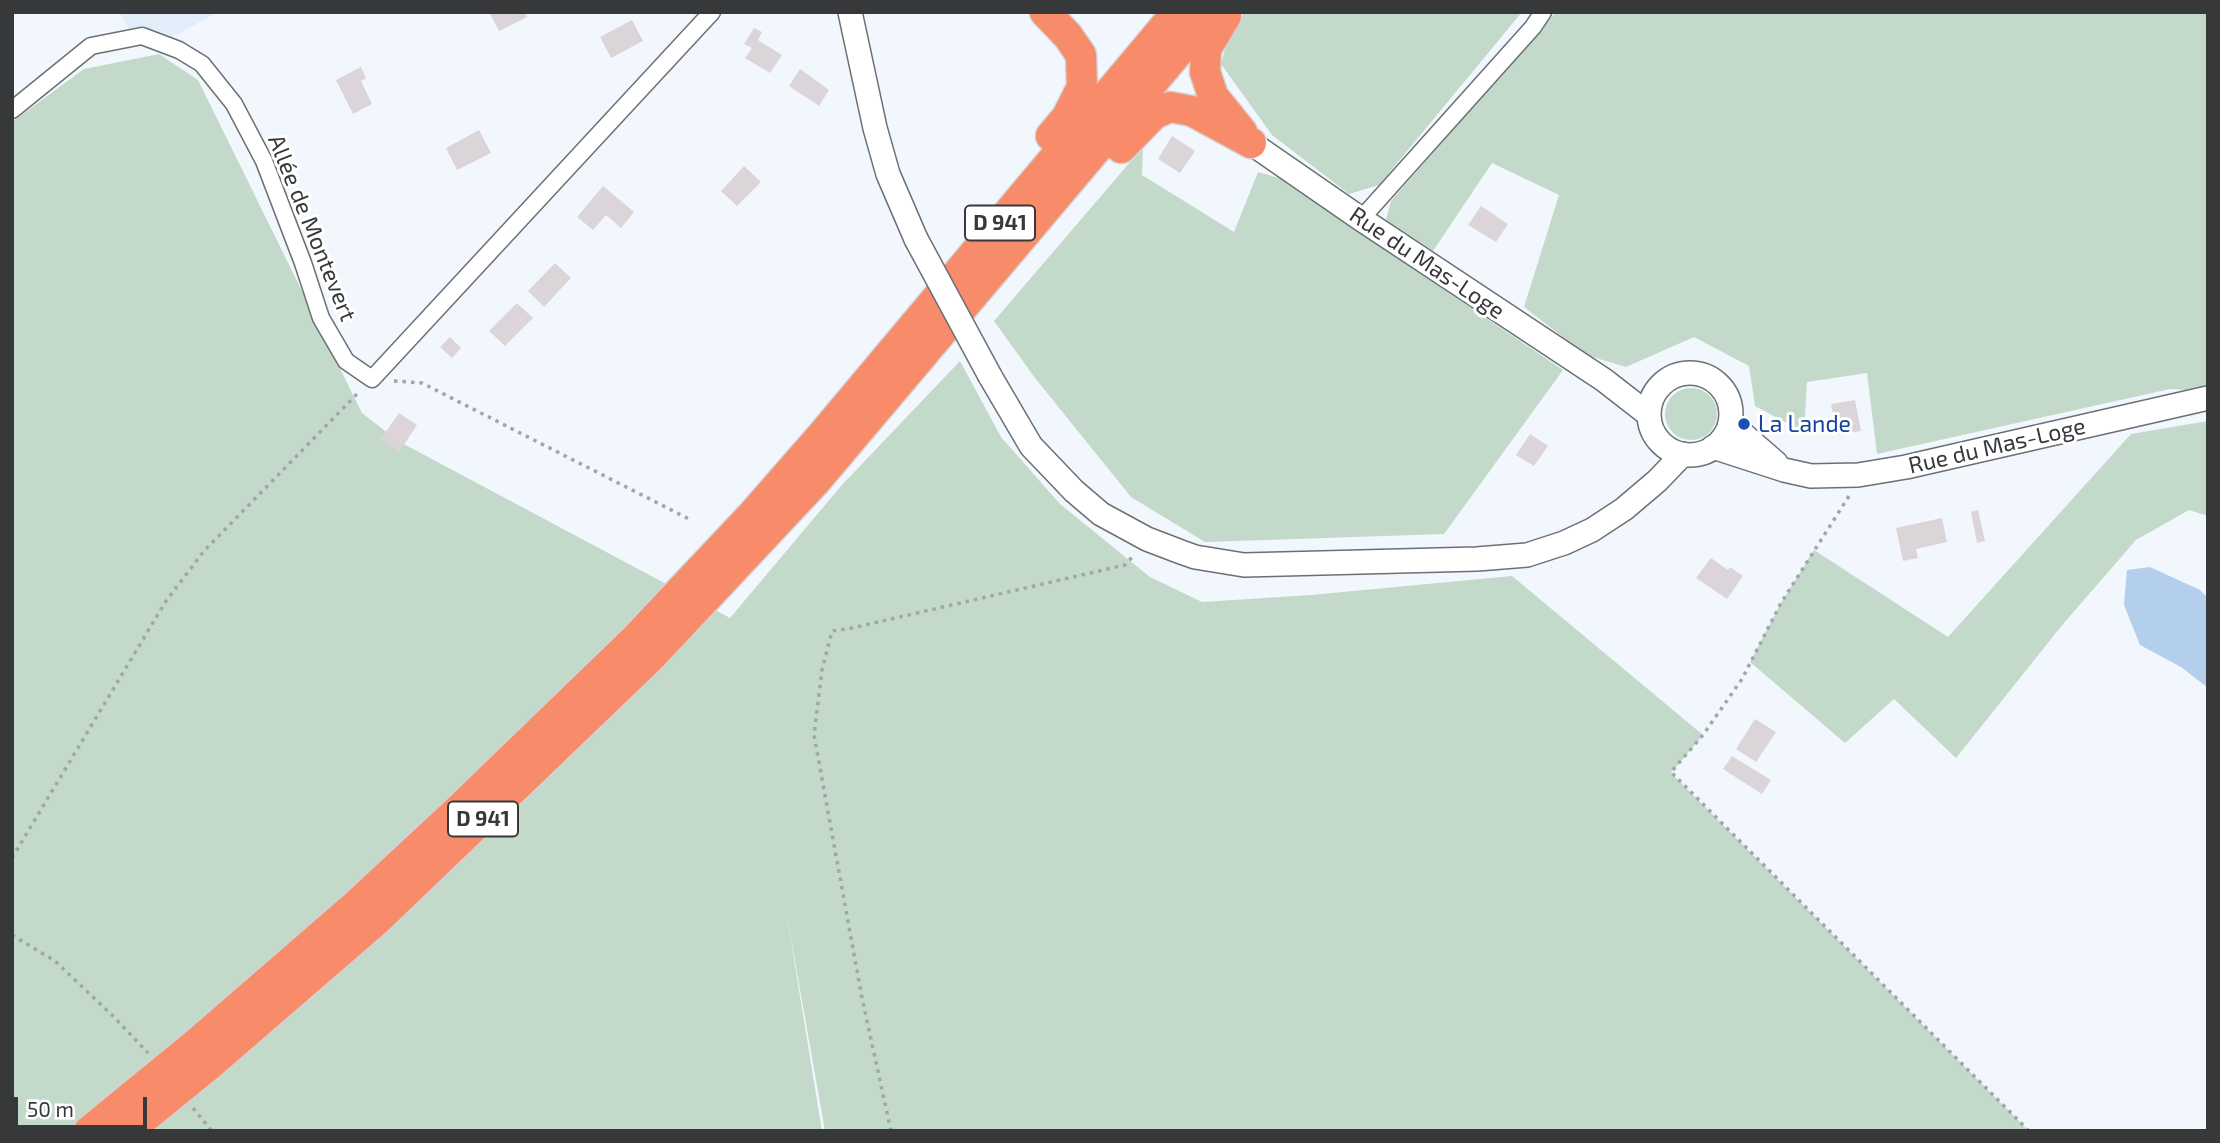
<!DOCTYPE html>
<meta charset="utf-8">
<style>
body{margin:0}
#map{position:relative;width:2220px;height:1143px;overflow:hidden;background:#f1f7fd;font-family:"Exo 2",sans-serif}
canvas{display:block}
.frame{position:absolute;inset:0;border:14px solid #36383a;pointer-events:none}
.scale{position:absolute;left:14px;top:1097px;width:133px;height:32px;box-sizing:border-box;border:4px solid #36383a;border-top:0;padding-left:9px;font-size:21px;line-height:24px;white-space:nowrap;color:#36383a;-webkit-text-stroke:5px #fff;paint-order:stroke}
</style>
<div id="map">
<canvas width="2220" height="1143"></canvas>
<div class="frame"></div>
<div class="scale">50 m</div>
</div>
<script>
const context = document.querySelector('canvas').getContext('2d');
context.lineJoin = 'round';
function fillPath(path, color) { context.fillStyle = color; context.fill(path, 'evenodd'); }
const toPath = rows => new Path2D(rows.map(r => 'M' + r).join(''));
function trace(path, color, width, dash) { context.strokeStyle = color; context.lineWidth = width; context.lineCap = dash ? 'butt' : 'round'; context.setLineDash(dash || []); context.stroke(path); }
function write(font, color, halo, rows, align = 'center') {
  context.font = font + ' "Exo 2",sans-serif'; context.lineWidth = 6; context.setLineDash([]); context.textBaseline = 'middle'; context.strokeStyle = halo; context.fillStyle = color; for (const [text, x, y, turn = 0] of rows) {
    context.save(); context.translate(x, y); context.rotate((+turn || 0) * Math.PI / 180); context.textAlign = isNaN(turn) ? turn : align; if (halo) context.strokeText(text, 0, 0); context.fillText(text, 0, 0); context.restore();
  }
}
fillPath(toPath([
 [119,12,218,12,169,39,131,32]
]), '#e2edfa');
fillPath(toPath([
 [1245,12,1522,12,1379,185,1349,194,1272,135,1221,64,1231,28],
 [1556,12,2208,12,2208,385,2187,390,2170,389,1877,454,1867,373,1807,382,1804,432,1755,406,1749,366,1694,337,1626,367,1586,355,1524,307,1559,195,1492,163,1433,251,1386,220,1391,201],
 [159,54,198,80,362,413,398,441,730,618,841,486,960,361,1001,437,1060,504,1150,577,1202,602,1311,595,1512,576,1703,735,1671,773,2029,1131,825,1131,787,916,822,1131,12,1131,12,122,84,69],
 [1143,147,1142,175,1234,232,1258,172,1279,178,1563,370,1444,534,1205,542,1131,497,1035,378,994,321],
 '1665 414a26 26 0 1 1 52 0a26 26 0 1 1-52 0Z',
 [2208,421,2208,516,2189,510,2136,540,2063,624,1956,758,1894,699,1845,743,1750,662,1781,603,1814,550,1948,637,2131,434]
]), '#c3d9ca');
fillPath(toPath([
 [2150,567,2200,590,2208,598,2208,688,2181,667,2140,645,2124,605,2127,570]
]), '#b4cfec');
fillPath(toPath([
 [489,12,525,12,527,17,499,31],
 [632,20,643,41,611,58,600,37],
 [754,28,762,32,758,40,782,55,770,73,745,58,752,48,744,44],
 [361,67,366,78,361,81,372,104,353,114,336,80],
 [800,69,829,90,819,106,789,86],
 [479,130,491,153,457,170,446,148],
 [1172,136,1195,151,1180,173,1158,159],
 [744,166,761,182,737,206,721,191],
 [603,186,634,212,621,228,606,215,593,230,577,217],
 [1481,206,1508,224,1496,242,1468,225],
 [555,263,571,278,544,307,528,291],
 [517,303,533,318,505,346,489,331],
 [450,337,461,348,452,358,440,347],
 [1855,400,1861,431,1837,435,1831,404],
 [399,413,417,425,399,452,380,440],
 [1530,434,1548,446,1534,466,1516,455],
 [1978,510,1985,541,1977,543,1971,512],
 [1942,518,1947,542,1916,549,1918,558,1903,561,1896,528],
 [1711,558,1728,570,1730,567,1743,576,1727,599,1696,578],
 [1755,719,1776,732,1756,762,1736,749],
 [1732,756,1771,780,1762,794,1723,769]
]), '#dbd5da');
const street = toPath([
 [12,110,91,46,142,36,179,50,202,64,234,104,264,161,303,263,321,318,346,361,372,379,712,12],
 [1361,219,1533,27,1543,12]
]);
const secondary = toPath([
 [850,12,875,128,888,174,916,239],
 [1251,143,1361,219,1604,380,1649,415],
 '1649 414a41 41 0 1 1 82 0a41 41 0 1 1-82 0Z',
 [990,376,1031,446,1074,491,1101,514,1147,539,1181,552,1195,557,1244,565,1477,559,1527,555,1564,543,1592,530,1624,509,1657,481,1683,454],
 [1730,423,1776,463],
 [1713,447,1784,470,1811,476,1858,475,1906,467,2208,398]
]);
const highway = toPath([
 [1045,12,1068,36,1081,55,1082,87,1067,117,1051,136],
 [1226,16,1206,49,1205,72,1213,96,1242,132],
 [1121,148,1154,114,1170,107,1192,111,1251,143],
 [89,1131,199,1041,357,904,456,812,635,639,753,514,823,434,1177,12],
 [128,1131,214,1061,377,920,650,658,815,482,1212,12]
]);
trace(street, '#6b7075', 19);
trace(secondary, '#6b7075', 26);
trace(highway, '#d3d3d4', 33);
trace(toPath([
 [394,381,422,383,691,520],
 [1849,496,1781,603,1742,679,1703,735,1671,772,2029,1131],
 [12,858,166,601,204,551,360,391],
 [12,935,55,961,114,1017,148,1053],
 [193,1108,212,1131],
 [891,1131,862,998,814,735,822,670,832,631,852,628,1125,565,1135,554]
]), '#a2a6ab', 3.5, [3.5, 5]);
trace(street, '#fff', 16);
trace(secondary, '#fff', 23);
trace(highway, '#f88b69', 30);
const secondaryBridge = toPath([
 [916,239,990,376]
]);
trace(secondaryBridge, '#6b7075', 26, []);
trace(secondaryBridge, '#fff', 23);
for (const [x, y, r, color] of [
 [1744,424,7,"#1a4fb4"]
]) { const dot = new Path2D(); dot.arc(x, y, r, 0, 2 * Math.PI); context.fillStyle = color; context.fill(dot); trace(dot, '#fff', 2.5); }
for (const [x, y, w] of [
 [1000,223,70],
 [483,819,70]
]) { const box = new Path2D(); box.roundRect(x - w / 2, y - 17.5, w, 35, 5); context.fillStyle = '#fff'; context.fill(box); trace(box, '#36383a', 2); }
write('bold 21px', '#36383a', null, [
 ["D 941",1000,223],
 ["D 941",483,819]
]);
write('23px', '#36383a', '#fff', [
 ["Allée de Montevert",312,228,68],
 ["Rue du Mas-Loge",1427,263,34],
 ["Rue du Mas-Loge",1997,446,-13]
]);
write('23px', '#164399', '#fff', [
 ["La Lande",1758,424]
], 'left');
</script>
